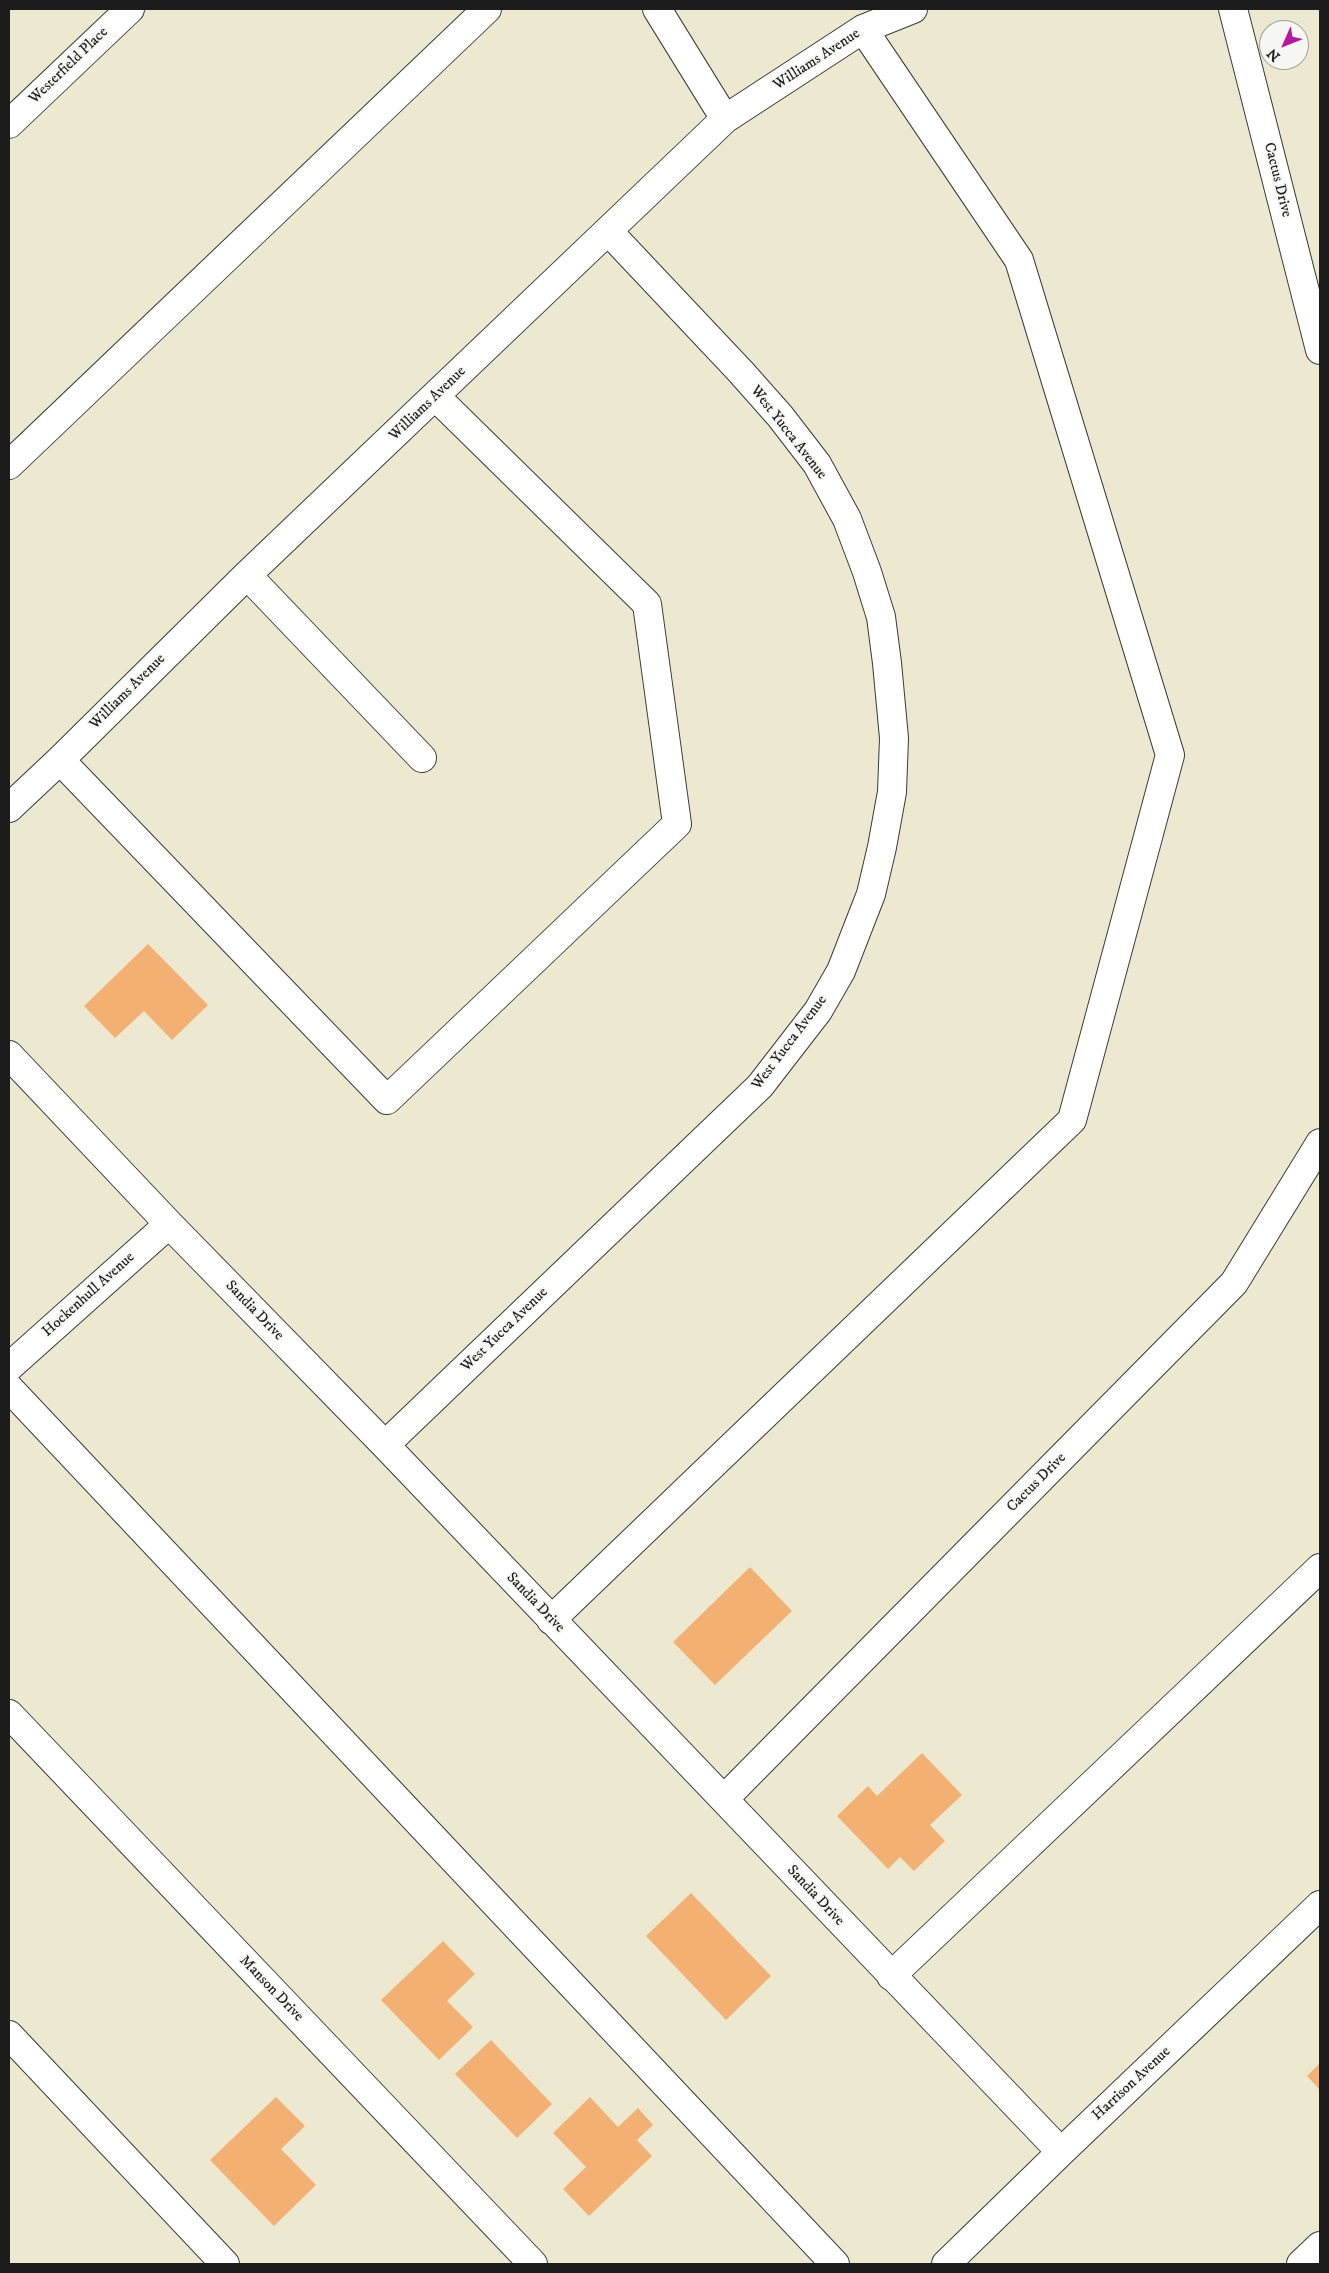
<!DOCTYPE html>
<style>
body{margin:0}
#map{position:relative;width:1329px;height:2273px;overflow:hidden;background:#ede9d1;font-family:"IM FELL DW Pica",serif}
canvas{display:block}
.frame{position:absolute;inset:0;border:10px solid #1c1c1c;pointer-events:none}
.north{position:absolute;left:1259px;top:20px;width:50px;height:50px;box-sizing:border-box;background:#f6f6f2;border:1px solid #9f9f9c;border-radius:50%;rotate:226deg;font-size:14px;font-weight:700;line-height:20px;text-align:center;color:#1c1c1c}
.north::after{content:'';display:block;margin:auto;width:18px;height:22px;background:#b5179e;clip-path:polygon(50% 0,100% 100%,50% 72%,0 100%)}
</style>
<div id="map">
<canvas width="1329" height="2273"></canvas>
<div class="frame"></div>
<div class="north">N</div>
</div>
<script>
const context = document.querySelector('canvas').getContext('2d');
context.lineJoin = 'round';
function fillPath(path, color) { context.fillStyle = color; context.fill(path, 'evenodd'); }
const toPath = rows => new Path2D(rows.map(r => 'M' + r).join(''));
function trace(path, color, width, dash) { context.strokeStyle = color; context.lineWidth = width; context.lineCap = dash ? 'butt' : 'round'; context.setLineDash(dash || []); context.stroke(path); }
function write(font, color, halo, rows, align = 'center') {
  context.font = font + ' "IM FELL DW Pica",serif'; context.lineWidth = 4; context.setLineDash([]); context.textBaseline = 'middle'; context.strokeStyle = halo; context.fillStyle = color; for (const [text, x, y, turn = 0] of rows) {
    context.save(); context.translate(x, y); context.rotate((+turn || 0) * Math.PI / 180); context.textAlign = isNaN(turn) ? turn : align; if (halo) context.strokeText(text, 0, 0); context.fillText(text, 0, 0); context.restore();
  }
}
fillPath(toPath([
 [148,944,208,1005,172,1040,144,1011,115,1038,84,1006],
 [750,1567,792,1611,715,1685,673,1642],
 [922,1753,962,1795,930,1825,945,1841,914,1871,900,1857,888,1869,837,1816,868,1786,877,1796],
 [691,1893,771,1976,726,2020,646,1936],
 [443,1941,475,1974,447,2001,473,2027,439,2060,381,2000],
 [491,2040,552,2104,517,2138,455,2074],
 [1320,2063,1320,2090,1307,2076],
 [276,2097,305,2126,281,2149,316,2185,274,2226,210,2160],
 [590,2097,618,2127,638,2108,653,2125,637,2140,652,2156,589,2216,563,2189,586,2167,553,2133]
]), '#f2b073');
const minor = toPath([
 [657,9,725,119],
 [1233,9,1320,350],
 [9,124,130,9],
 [9,465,487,9],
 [247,575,422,758],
 [60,760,387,1100,677,824,647,604,436,397],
 [9,808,60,760,247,575,725,119,863,29,913,9],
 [9,1055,169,1224,385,1445,1061,2152],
 [9,1367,169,1224],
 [9,1388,835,2264],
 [385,1445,760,1086,818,1011,841,971,871,894,882,847,892,792,894,738,887,663,881,617,867,572,847,519,817,464,780,416,741,372,608,231],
 [551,1620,1072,1120,1170,755,1019,260,863,29],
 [9,1714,533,2264],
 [724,1799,1234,1283,1320,1143],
 [891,1976,1320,1568],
 [9,2035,225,2264],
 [946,2264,1061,2152,1320,1905],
 [1301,2264,1320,2246]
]);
trace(minor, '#3b3b37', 30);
trace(minor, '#fff', 28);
write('15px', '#1c1c1c', '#f6f6f2', [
 ["Williams Avenue",817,60,-33],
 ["Westerfield Place",69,66,-44],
 ["Cactus Drive",1277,180,76],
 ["Williams Avenue",428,404,-44],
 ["West Yucca Avenue",788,433,52],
 ["Williams Avenue",128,692,-45],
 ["West Yucca Avenue",790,1043,-53],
 ["Hockenhull Avenue",89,1295,-42],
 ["Sandia Drive",254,1311,46],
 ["West Yucca Avenue",505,1330,-44],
 ["Cactus Drive",1037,1483,-45],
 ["Sandia Drive",535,1603,46],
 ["Sandia Drive",815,1896,47],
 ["Manson Drive",271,1989,46],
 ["Harrison Avenue",1132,2084,-43]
]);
</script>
